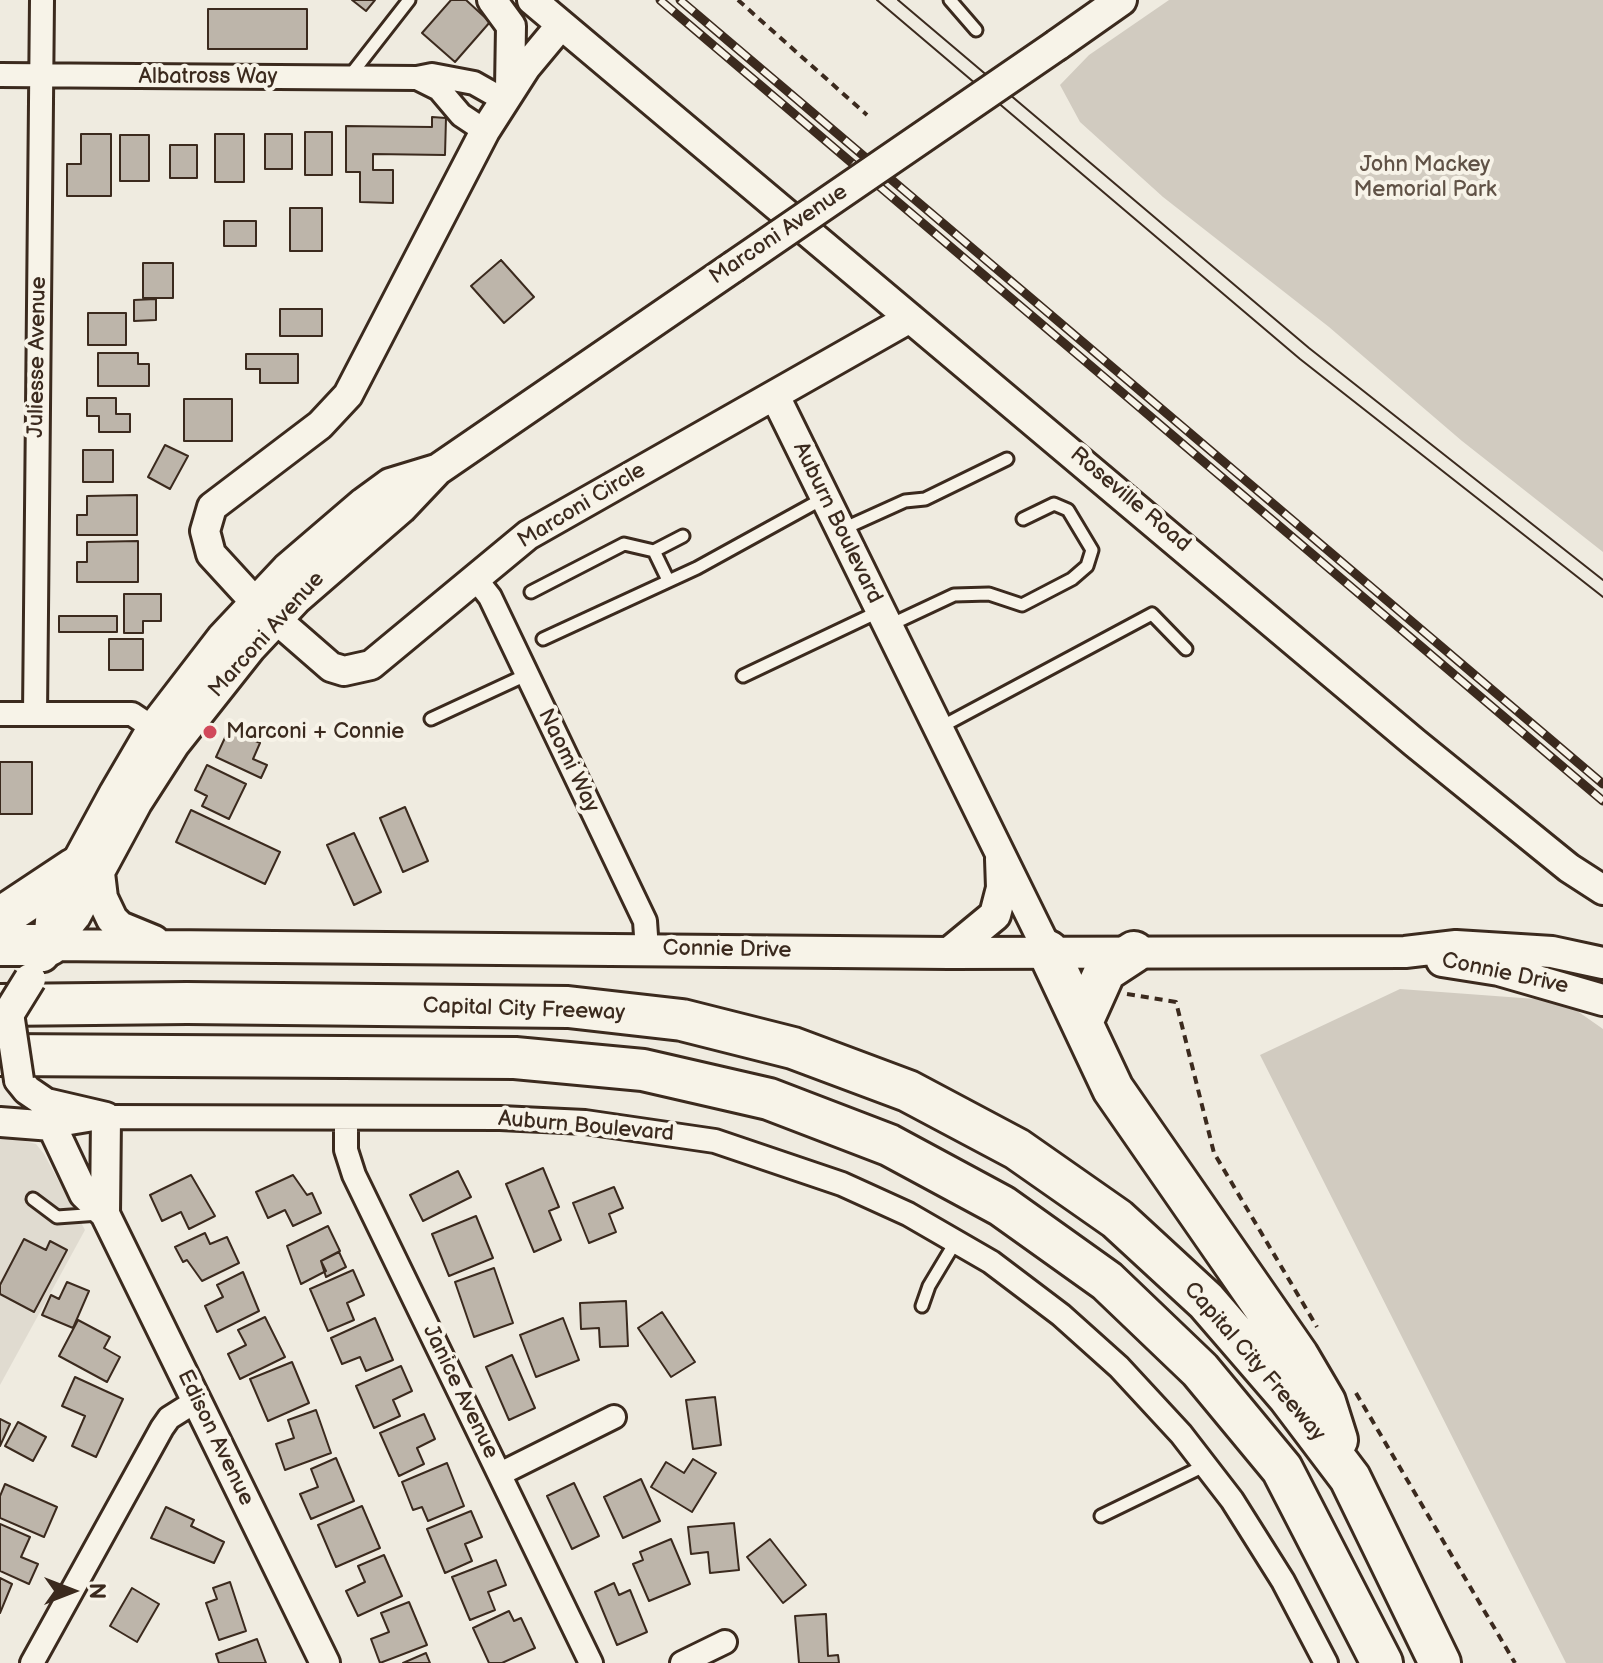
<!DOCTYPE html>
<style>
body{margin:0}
#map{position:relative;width:1603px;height:1663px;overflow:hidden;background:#efebe0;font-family:"Balsamiq Sans",sans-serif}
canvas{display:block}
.north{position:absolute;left:32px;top:1551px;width:80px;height:80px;-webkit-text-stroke:6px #f7f3e8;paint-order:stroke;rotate:90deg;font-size:22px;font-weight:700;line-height:32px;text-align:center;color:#3b2a1e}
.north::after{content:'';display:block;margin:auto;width:28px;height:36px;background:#3b2a1e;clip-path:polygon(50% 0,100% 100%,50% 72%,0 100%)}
</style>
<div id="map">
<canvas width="1603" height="1663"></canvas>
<div class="north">N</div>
</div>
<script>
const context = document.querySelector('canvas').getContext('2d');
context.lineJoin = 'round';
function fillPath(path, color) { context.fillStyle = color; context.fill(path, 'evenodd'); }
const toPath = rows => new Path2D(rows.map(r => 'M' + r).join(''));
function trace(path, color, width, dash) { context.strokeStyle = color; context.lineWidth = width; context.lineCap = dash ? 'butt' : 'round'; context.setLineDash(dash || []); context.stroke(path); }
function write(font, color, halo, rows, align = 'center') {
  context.font = font + ' "Balsamiq Sans",sans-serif'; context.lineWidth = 8; context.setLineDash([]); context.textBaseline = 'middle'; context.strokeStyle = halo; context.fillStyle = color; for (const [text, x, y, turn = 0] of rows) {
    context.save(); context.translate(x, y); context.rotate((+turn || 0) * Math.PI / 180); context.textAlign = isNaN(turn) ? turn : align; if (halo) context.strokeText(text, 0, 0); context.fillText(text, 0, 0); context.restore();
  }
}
fillPath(toPath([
 [13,1138,36,1144,44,1154,85,1230,0,1385,0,1139]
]), '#e0dbd0');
fillPath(toPath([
 [1169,0,1603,0,1603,552,1462,441,1329,327,1163,197,1080,122,1060,85,1089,55],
 [1400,989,1563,1001,1603,1029,1603,1663,1566,1663,1260,1055]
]), '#d1cbc0');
const building = toPath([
 [352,0,375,0,366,11,352,0],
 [451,0,466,0,490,22,455,62,422,33,451,0],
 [208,9,307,9,307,49,208,49,208,9],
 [432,117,446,118,445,155,373,154,373,170,393,170,393,203,360,202,360,172,346,172,346,126,432,127,432,117],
 [305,132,332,132,332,175,305,175,305,132],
 [81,134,111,134,111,196,67,196,67,164,81,164,81,134],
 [215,134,244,134,244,182,215,182,215,134],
 [265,134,292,134,292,169,265,169,265,134],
 [120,135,149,135,149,181,120,181,120,135],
 [170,145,197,145,197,178,170,178,170,145],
 [290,208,322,208,322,251,290,251,290,208],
 [224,221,256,221,256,246,224,246,224,221],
 [501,260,534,297,504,323,471,286,501,260],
 [143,263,173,263,173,298,143,298,143,263],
 [156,299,156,320,134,321,134,300,156,299],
 [280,309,322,309,322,336,280,336,280,309],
 [88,313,126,313,126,345,88,345,88,313],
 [98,353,138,353,138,364,149,364,149,386,98,386,98,353],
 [246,354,298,354,298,383,260,383,260,369,246,369,246,354],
 [87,398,116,398,116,414,130,414,130,432,99,432,99,416,87,416,87,398],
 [184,399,232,399,232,441,184,441,184,399],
 [165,445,188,456,170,489,148,477,165,445],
 [83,450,113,450,113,482,83,482,83,450],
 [137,495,137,535,77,535,77,515,87,515,87,496,137,495],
 [138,541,138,582,77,582,77,562,87,562,87,542,138,541],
 [124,594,161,594,161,621,143,621,143,633,124,633,124,594],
 [59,616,117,616,117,632,59,632,59,616],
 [109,639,143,639,143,670,109,670,109,639],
 [229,729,260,743,253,759,267,765,261,778,216,757,229,729],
 [0,762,32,762,32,814,0,814,0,762],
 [207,765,246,784,229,819,202,806,207,796,195,790,207,765],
 [405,807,428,861,403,872,380,818,405,807],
 [191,810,280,852,265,884,176,842,191,810],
 [354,833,381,892,354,905,327,845,354,833],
 [543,1168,559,1207,549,1211,561,1240,534,1252,506,1184,543,1168],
 [458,1171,471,1197,423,1221,410,1195,458,1171],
 [191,1175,215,1216,189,1229,181,1212,162,1221,150,1195,191,1175],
 [293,1175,307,1195,312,1193,321,1213,293,1226,285,1210,268,1218,256,1192,293,1175],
 [614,1187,623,1208,609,1214,616,1232,589,1243,573,1203,614,1187],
 [476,1216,493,1258,449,1276,432,1234,476,1216],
 [328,1226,340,1251,321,1261,326,1271,301,1284,287,1246,328,1226],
 [205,1233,210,1244,227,1237,239,1263,202,1281,187,1260,183,1262,175,1247,205,1233],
 [24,1239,46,1250,50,1241,67,1250,34,1312,0,1294,0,1285,24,1239],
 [339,1252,346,1267,326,1277,321,1261,339,1252],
 [494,1268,513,1323,474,1337,455,1282,494,1268],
 [353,1270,364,1295,347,1303,354,1320,328,1331,310,1289,353,1270],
 [243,1272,259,1311,217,1332,205,1306,223,1297,217,1285,243,1272],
 [67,1282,89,1291,73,1328,42,1315,51,1295,59,1299,67,1282],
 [626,1301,628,1346,600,1347,599,1328,581,1329,580,1303,626,1301],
 [662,1312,695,1362,671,1377,638,1328,662,1312],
 [265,1317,285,1357,240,1379,228,1354,246,1345,238,1330,265,1317],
 [375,1318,393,1360,366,1371,360,1357,342,1364,331,1338,375,1318],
 [563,1318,579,1360,536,1377,520,1335,563,1318],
 [78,1320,110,1337,104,1348,120,1357,107,1382,59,1356,78,1320],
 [512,1355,535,1408,509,1420,486,1367,512,1355],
 [292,1362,309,1403,268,1421,250,1379,292,1362],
 [401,1366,412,1391,393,1400,400,1416,374,1428,356,1386,401,1366],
 [75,1377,123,1399,96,1457,72,1446,85,1416,62,1406,75,1377],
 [715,1397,721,1445,693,1449,686,1400,715,1397],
 [316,1410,331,1453,285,1470,276,1444,294,1438,288,1420,316,1410],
 [424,1414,435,1439,417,1448,424,1464,399,1476,380,1433,424,1414],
 [0,1419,10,1424,0,1446,0,1419],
 [18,1422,46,1437,33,1461,5,1446,18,1422],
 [336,1458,354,1501,311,1519,300,1494,318,1487,311,1469,336,1458],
 [693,1459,716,1473,692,1512,651,1487,666,1462,684,1473,693,1459],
 [447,1463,464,1506,428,1521,422,1507,413,1510,402,1482,447,1463],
 [641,1479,660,1521,623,1538,604,1497,641,1479],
 [574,1483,599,1536,572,1549,547,1496,574,1483],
 [5,1484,57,1507,44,1537,0,1518,0,1496,5,1484],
 [362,1506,380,1548,336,1567,318,1525,362,1506],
 [166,1507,194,1520,191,1526,224,1542,214,1563,151,1538,166,1507],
 [471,1511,482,1537,465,1544,472,1561,445,1573,427,1529,471,1511],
 [734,1523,739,1570,710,1573,708,1552,691,1554,688,1527,734,1523],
 [0,1524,30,1537,21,1557,38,1564,29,1584,0,1571,0,1524],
 [671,1539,690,1584,649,1601,633,1564,643,1560,640,1552,671,1539],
 [770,1539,806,1585,783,1603,747,1557,770,1539],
 [384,1555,402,1596,358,1616,346,1591,365,1582,358,1566,384,1555],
 [496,1560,506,1585,488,1592,495,1610,470,1620,452,1577,496,1560],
 [0,1578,12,1584,0,1613,0,1578],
 [230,1582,246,1631,219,1640,206,1603,217,1599,213,1588,230,1582],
 [614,1583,619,1595,630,1590,647,1632,617,1645,595,1592,614,1583],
 [132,1588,159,1604,137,1642,110,1626,132,1588],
 [409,1602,427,1645,380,1663,371,1639,389,1632,381,1613,409,1602],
 [509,1611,514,1621,521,1618,535,1648,502,1663,489,1663,473,1628,509,1611],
 [826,1614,828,1656,838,1655,839,1663,799,1663,795,1616,826,1614],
 [257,1639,266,1663,219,1663,216,1654,257,1639],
 [426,1653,430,1663,403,1663,426,1653]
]);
fillPath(building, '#bdb5aa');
trace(building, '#3b2a1e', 2);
const service = toPath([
 [950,0,976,30],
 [349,77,409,0],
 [843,529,905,501,925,499,1007,459],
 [654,551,668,580],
 [531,592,624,544,654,551,683,536],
 [890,625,954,595,989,594,1022,605,1072,579,1087,566,1092,550,1068,510,1054,504,1023,519],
 [543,639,697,568,824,498],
 [743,676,880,611],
 [431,719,526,675],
 [939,728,1152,614,1186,649],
 [33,1199,57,1217,99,1214],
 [922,1306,929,1286,956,1241],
 [1101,1516,1206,1465]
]);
const minor = toPath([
 [0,75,417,78,432,75,474,83,504,100],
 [417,78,439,89,461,115,485,131],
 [475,578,490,597,645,921,647,950],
 [0,714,132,714,153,728],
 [35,714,42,0],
 [346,1118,346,1150,354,1175,591,1663],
 [52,1126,106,1117,500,1118,585,1122,715,1141,842,1184,908,1214,991,1262,1061,1315,1119,1367,1181,1434,1232,1500,1283,1581,1326,1663],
 [500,1474,614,1417],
 [32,1663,162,1428,169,1418,196,1401],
 [682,1663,725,1642]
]);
const tertiary = toPath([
 [492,0,511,26,510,89],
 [532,0,1415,743,1569,868,1603,890],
 [775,396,1048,951],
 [255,602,211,554,205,531,212,507,320,425,348,395,485,131,526,67,561,25],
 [277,620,331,667,344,671,371,665,528,535,910,318],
 [19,1080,27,1090,46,1103,106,1117,105,1214,325,1663],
 [0,1122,52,1126,84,1194,105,1214]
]);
const secondary = toPath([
 [1057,45,1121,0],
 [99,873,102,898,112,919,120,927,154,941],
 [49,945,949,953,1405,952,1456,946,1552,952,1603,963],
 [49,945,52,909,115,793,153,728,223,637,287,569,364,503,390,484,436,470],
 [949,953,995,915,1002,888,1001,859],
 [43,956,75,916,136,803,174,744,250,648,296,599,401,508,437,470,733,267],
 [1442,961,1499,970,1603,1000]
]);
const motorway = toPath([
 [0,918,74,869],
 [0,945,49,945],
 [1048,951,1113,1089,1298,1356,1325,1402,1337,1440],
 [0,1005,187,1003,568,1007,682,1020,793,1048,908,1091,1017,1149,1117,1219,1206,1301,1288,1396,1350,1478,1440,1663],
 [1083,1020,1105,971,1134,952],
 [0,1055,515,1058,643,1070,769,1099,889,1145,1002,1206,1107,1281,1200,1370,1282,1469,1382,1663]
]);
trace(service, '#3b2a1e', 17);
trace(minor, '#3b2a1e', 28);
trace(tertiary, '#3b2a1e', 34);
trace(secondary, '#3b2a1e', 36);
trace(motorway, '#3b2a1e', 46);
trace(toPath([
 [738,0,867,115],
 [1127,994,1176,1002,1214,1153,1317,1327],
 [1356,1393,1515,1663]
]), '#3b2a1e', 4, [8, 6]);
trace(service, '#f7f3e8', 11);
trace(minor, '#f7f3e8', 22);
trace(tertiary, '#f7f3e8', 28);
trace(secondary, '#f7f3e8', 30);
trace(motorway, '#f7f3e8', 40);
trace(toPath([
 [877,0,1300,359,1603,597],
 [898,0,1309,348,1603,580]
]), '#3b2a1e', 2);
const rail = toPath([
 [660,0,1603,801],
 [680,0,1603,784]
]);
trace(rail, '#3b2a1e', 9);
trace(rail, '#f7f3e8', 6, [18]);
const tertiaryBridge = toPath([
 [9,1013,19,1080]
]);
const secondaryBridge = toPath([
 [733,267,1057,45],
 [9,1013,30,979]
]);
trace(tertiaryBridge, '#3b2a1e', 34, []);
trace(secondaryBridge, '#3b2a1e', 36, []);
trace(tertiaryBridge, '#f7f3e8', 28);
trace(secondaryBridge, '#f7f3e8', 30);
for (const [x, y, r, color] of [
 [210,732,8,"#d1495b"]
]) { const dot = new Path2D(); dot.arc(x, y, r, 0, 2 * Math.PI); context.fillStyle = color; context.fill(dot); trace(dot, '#f7f3e8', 3); }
write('22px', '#3b2a1e', '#f7f3e8', [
 ["Albatross Way",208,77],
 ["Marconi Avenue",779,235,-34],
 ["Juliesse Avenue",38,357,-89],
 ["Roseville Road",1130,500,40],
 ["Marconi Circle",582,506,-31],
 ["Auburn Boulevard",837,523,64],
 ["Marconi Avenue",267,635,-48],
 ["Naomi Way",568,761,64],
 ["Connie Drive",727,950,1],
 ["Connie Drive",1505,974,12],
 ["Capital City Freeway",524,1010,2],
 ["Auburn Boulevard",586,1127,5],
 ["Capital City Freeway",1254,1362,49],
 ["Janice Avenue",460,1392,64],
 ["Edison Avenue",215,1438,64]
]);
write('22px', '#605246', '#f7f3e8', [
 ["John Mackey",1425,165],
 ["Memorial Park",1425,190]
]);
write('22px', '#3b2a1e', '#f7f3e8', [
 ["Marconi + Connie",226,732]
], 'left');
</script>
